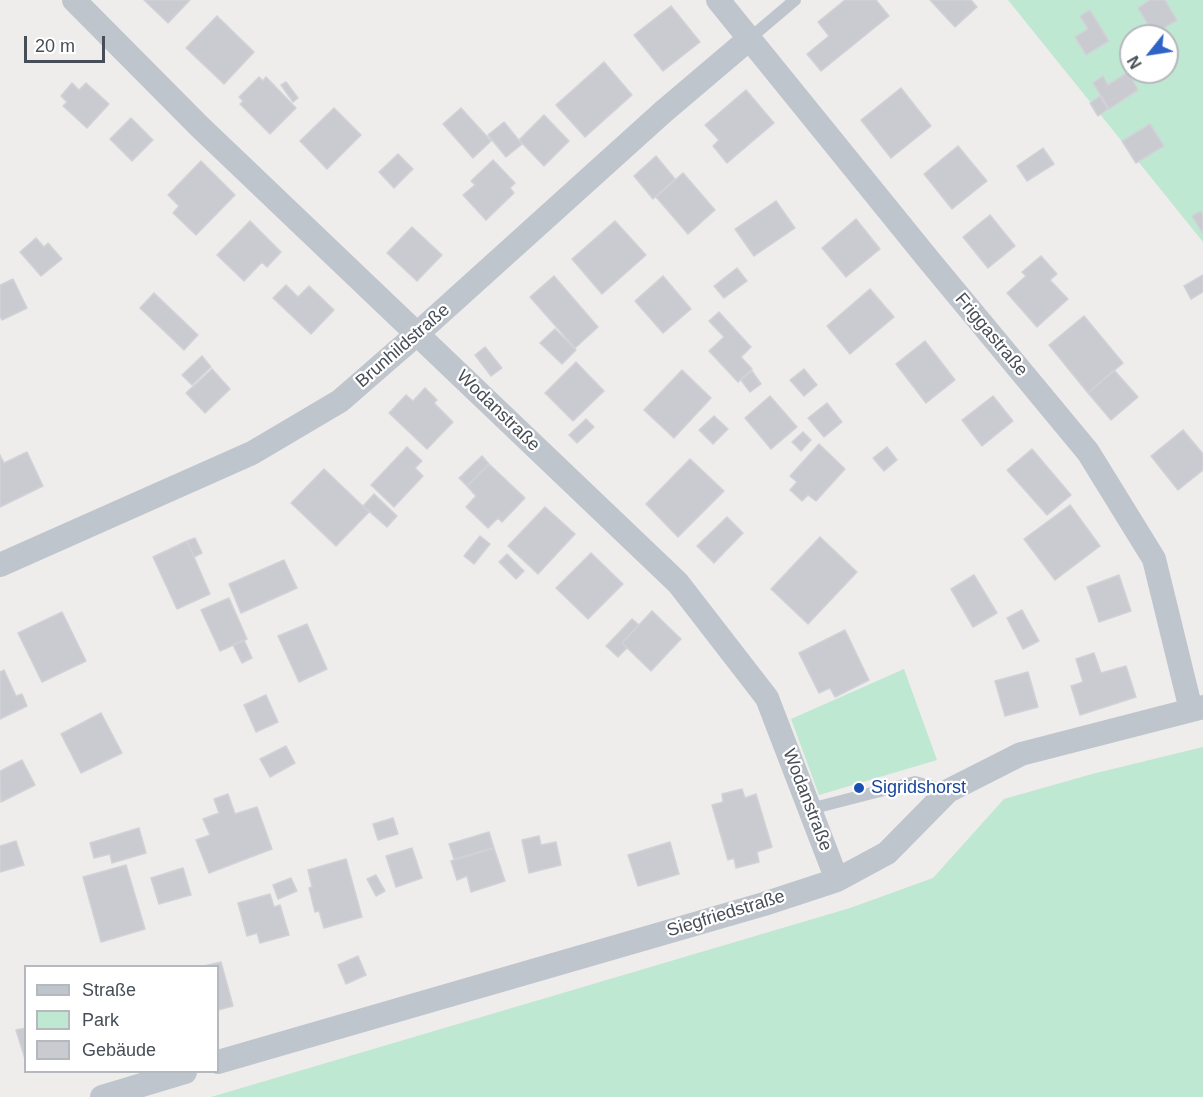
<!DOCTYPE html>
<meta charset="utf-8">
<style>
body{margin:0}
#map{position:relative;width:1203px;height:1097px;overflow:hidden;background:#efecec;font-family:Helvetica,sans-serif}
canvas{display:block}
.legend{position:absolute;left:24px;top:965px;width:195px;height:108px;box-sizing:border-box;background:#fff;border:2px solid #b5b8bc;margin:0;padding:8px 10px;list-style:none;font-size:18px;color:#474e57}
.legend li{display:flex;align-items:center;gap:12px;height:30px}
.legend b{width:30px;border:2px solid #b5b8bc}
.north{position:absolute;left:1119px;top:24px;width:60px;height:60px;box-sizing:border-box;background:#fff;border:2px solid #b5b8bc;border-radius:50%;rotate:240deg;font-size:16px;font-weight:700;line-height:24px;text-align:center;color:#474e57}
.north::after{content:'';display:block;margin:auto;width:21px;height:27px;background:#2f64c6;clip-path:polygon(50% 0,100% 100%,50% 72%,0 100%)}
.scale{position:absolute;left:24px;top:36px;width:81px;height:27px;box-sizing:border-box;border:3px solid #474e57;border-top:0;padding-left:8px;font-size:18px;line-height:21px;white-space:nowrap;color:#474e57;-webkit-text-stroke:4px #fff;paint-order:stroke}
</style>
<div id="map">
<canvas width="1203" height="1097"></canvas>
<ul class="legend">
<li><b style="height:8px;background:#bfc5cd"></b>Straße</li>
<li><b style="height:16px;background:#bfe8d2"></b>Park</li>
<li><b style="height:16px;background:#cacbd0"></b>Gebäude</li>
</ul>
<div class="north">N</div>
<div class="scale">20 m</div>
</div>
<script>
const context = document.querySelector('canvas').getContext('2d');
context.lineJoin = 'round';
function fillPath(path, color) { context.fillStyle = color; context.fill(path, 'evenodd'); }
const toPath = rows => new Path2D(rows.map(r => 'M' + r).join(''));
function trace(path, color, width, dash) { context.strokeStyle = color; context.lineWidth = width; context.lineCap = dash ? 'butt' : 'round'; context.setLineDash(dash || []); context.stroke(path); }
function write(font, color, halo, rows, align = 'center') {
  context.font = font + ' Helvetica,sans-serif'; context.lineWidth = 4.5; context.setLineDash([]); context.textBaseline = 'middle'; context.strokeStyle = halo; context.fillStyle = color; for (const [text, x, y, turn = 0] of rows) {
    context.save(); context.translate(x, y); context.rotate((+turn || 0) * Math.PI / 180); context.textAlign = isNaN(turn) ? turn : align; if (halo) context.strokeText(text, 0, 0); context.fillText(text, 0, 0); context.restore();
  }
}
fillPath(toPath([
 [1008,0,1203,0,1203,242],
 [1131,36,1167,36,1167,72,1131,72],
 [904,669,937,760,819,795,791,719],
 [1203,747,1203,1097,211,1097,850,908,933,878,1004,799,1092,774]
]), '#bfe8d2');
const building = toPath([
 [144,0,190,0,168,23,144,0],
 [845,0,876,0,889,16,821,71,807,54,829,36,818,22,845,0],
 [930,0,971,0,977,7,955,27,930,0],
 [1150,0,1165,0,1177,20,1154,34,1138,8,1150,0],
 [671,6,700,42,663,71,634,35,671,6],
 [1090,10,1109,41,1086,55,1075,37,1088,29,1080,16,1090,10],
 [217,16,254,52,224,84,186,48,217,16],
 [604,62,632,95,585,137,556,105,604,62],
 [1128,72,1138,90,1109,109,1093,83,1103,76,1108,85,1128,72],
 [259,77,263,81,266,77,296,108,270,134,240,104,243,101,239,97,259,77],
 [286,82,298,98,293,102,281,85,286,82],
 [72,83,79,90,86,83,109,104,87,128,63,106,67,102,61,96,72,83],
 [901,88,931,126,891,158,861,120,901,88],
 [746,90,774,123,727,163,713,146,719,140,705,125,746,90],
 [1100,96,1108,109,1098,116,1090,103,1100,96],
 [334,108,361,135,327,169,300,141,334,108],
 [461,108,491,141,473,158,443,124,461,108],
 [544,115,569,141,544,166,519,140,544,115],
 [131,118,153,140,132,161,110,139,131,118],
 [504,122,522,144,506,157,488,135,504,122],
 [1150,124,1164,146,1136,163,1122,141,1150,124],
 [958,146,987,181,952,209,924,174,958,146],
 [1043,148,1054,164,1027,181,1017,166,1043,148],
 [398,154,413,169,394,188,379,172,398,154],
 [656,156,675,179,653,199,634,176,656,156],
 [493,160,515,183,510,188,514,193,486,220,463,195,475,185,471,181,493,160],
 [201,161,235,195,196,235,173,213,179,206,168,195,201,161],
 [683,173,715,210,688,234,656,197,683,173],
 [776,201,795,228,754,256,735,229,776,201],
 [1201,211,1203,214,1203,234,1192,216,1201,211],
 [990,215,1015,246,988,268,963,237,990,215],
 [856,219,880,249,846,277,822,248,856,219],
 [250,221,281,252,267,267,262,262,244,281,217,255,250,221],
 [615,221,646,255,602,294,572,259,615,221],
 [412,227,442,255,417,281,387,253,412,227],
 [36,238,44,247,48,243,62,259,41,276,20,252,36,238],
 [1041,256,1057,274,1050,280,1068,299,1037,327,1007,293,1026,276,1022,272,1041,256],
 [737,268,747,281,724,298,714,286,737,268],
 [1203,275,1203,292,1191,299,1184,286,1203,275],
 [554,276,598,327,575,348,530,297,554,276],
 [663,276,691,309,663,333,635,301,663,276],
 [13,279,27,308,2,320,0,316,0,285,13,279],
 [286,285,298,297,309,286,334,310,311,334,273,298,286,285],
 [870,289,894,317,850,354,827,326,870,289],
 [154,293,198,335,184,350,140,308,154,293],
 [719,312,751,347,741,357,752,369,738,382,709,351,724,337,709,321,719,312],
 [1084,316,1123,363,1088,393,1049,345,1084,316],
 [555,329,576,350,562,364,540,343,555,329],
 [925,341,955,380,926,403,896,364,925,341],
 [485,347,502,368,491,376,475,355,485,347],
 [202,356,211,367,192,385,182,375,202,356],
 [576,362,604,391,573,421,545,393,576,362],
 [212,369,230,389,205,413,186,393,212,369],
 [804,369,817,385,804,396,790,380,804,369],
 [682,370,711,398,674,438,644,410,682,370],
 [1114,370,1138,397,1111,420,1088,393,1114,370],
 [752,371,761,384,750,392,741,380,752,371],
 [425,388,437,400,434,403,453,422,427,449,389,413,406,395,413,401,425,388],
 [770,396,797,427,771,449,745,418,770,396],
 [993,396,1013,421,982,446,962,420,993,396],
 [827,403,842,422,824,437,808,418,827,403],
 [714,416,728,429,713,444,699,430,714,416],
 [586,419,594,427,577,443,569,435,586,419],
 [1183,430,1203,454,1203,470,1178,490,1151,456,1183,430],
 [803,432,811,440,801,451,792,442,803,432],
 [819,444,845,469,816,501,808,495,802,501,790,490,797,482,790,476,819,444],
 [407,447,422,461,415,468,423,476,394,507,371,485,407,447],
 [887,447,897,460,884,471,873,458,887,447],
 [1032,449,1071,495,1047,515,1007,470,1032,449],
 [27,452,43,486,0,507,0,455,4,463,27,452],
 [482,456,489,464,467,486,459,478,482,456],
 [690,459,724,491,678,537,646,504,690,459],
 [489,464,525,498,502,522,498,518,488,528,466,507,476,496,467,486,489,464],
 [324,469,369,512,336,546,291,503,324,469],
 [374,494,397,516,387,527,363,506,374,494],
 [1070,505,1100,546,1055,580,1024,539,1070,505],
 [545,507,575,534,538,574,508,546,545,507],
 [727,517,743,533,714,563,697,546,727,517],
 [480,536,490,544,474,564,464,556,480,536],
 [820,537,857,572,808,624,771,589,820,537],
 [195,538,202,553,194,557,187,541,195,538],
 [187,541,210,594,177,609,153,557,187,541],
 [591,553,623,584,588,619,556,588,591,553],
 [507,554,524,571,516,579,499,562,507,554],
 [284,560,297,588,241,613,229,584,284,560],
 [974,575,997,613,973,627,951,589,974,575],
 [1119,575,1131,611,1099,622,1087,587,1119,575],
 [229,598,247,639,220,651,201,610,229,598],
 [1022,610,1039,641,1023,649,1007,618,1022,610],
 [652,611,681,639,651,671,622,643,652,611],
 [62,612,86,661,42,682,18,633,62,612],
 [632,619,639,625,622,643,627,648,618,657,606,646,632,619],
 [307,624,327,669,299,682,278,636,307,624],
 [845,630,869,680,835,697,830,688,819,693,799,653,845,630],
 [244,640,252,658,242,663,233,645,244,640],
 [1094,653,1101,673,1126,666,1136,697,1080,715,1071,686,1083,682,1076,659,1094,653],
 [4,670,16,696,22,694,27,706,0,719,0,672,4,670],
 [1028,672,1038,707,1005,716,995,681,1028,672],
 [266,695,278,722,256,732,244,705,266,695],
 [101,713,122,753,81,773,61,734,101,713],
 [286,746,295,763,270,777,260,759,286,746],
 [22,760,35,785,1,802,0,771,22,760],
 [742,789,745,798,756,794,772,847,757,852,759,862,736,868,734,858,728,860,712,805,723,802,722,794,742,789],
 [228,794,235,814,257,807,272,849,209,873,196,840,210,835,203,819,219,813,214,799,228,794],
 [393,818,398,834,378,840,373,824,393,818],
 [139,828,146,853,112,863,110,854,94,858,90,843,139,828],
 [489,832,494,848,454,859,449,844,489,832],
 [539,836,541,845,556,842,561,865,529,873,522,840,539,836],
 [16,841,24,865,0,872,0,846,16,841],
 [670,842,679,874,638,886,628,855,670,842],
 [412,848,422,878,396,887,386,856,412,848],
 [494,848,505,881,471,892,467,876,457,880,451,861,494,848],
 [346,859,362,917,324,928,319,911,315,912,309,888,312,887,308,870,346,859],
 [126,865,145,929,101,942,83,877,126,865],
 [183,868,191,895,159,904,151,878,183,868],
 [376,875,385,891,376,896,367,879,376,875],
 [291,878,297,891,278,899,273,885,291,878],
 [270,894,274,907,280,905,289,935,260,943,257,933,247,936,238,903,270,894],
 [358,956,366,975,346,984,338,965,358,956],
 [221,962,233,1006,218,1010,218,966,204,966,221,962],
 [26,1028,26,1062,16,1030,26,1028]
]);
fillPath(building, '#cacbd0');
trace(building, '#d1d2d7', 1.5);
trace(toPath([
 [749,39,795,0],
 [810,809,915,782,948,791]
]), '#bfc5cd', 12);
trace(toPath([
 [74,0,199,126,678,583,767,698,837,880],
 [718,0,928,259,1088,452,1154,559,1191,710],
 [0,565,252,453,340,401,417,334,663,112,749,39],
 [218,1062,764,904,837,880,887,853,948,791,1021,754,1203,707],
 [102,1097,185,1072]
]), '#bfc5cd', 24);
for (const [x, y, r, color] of [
 [859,788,6,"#1a4fb4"]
]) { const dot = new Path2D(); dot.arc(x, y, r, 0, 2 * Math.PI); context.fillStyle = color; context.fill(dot); trace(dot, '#fff', 2); }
write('18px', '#474e57', '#fff', [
 ["Friggastraße",991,335,50],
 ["Brunhildstraße",403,346,-41],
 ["Wodanstraße",498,411,44],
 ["Wodanstraße",807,800,69],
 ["Siegfriedstraße",726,914,-17]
]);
write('18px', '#164399', '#fff', [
 ["Sigridshorst",871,788]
], 'left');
</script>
